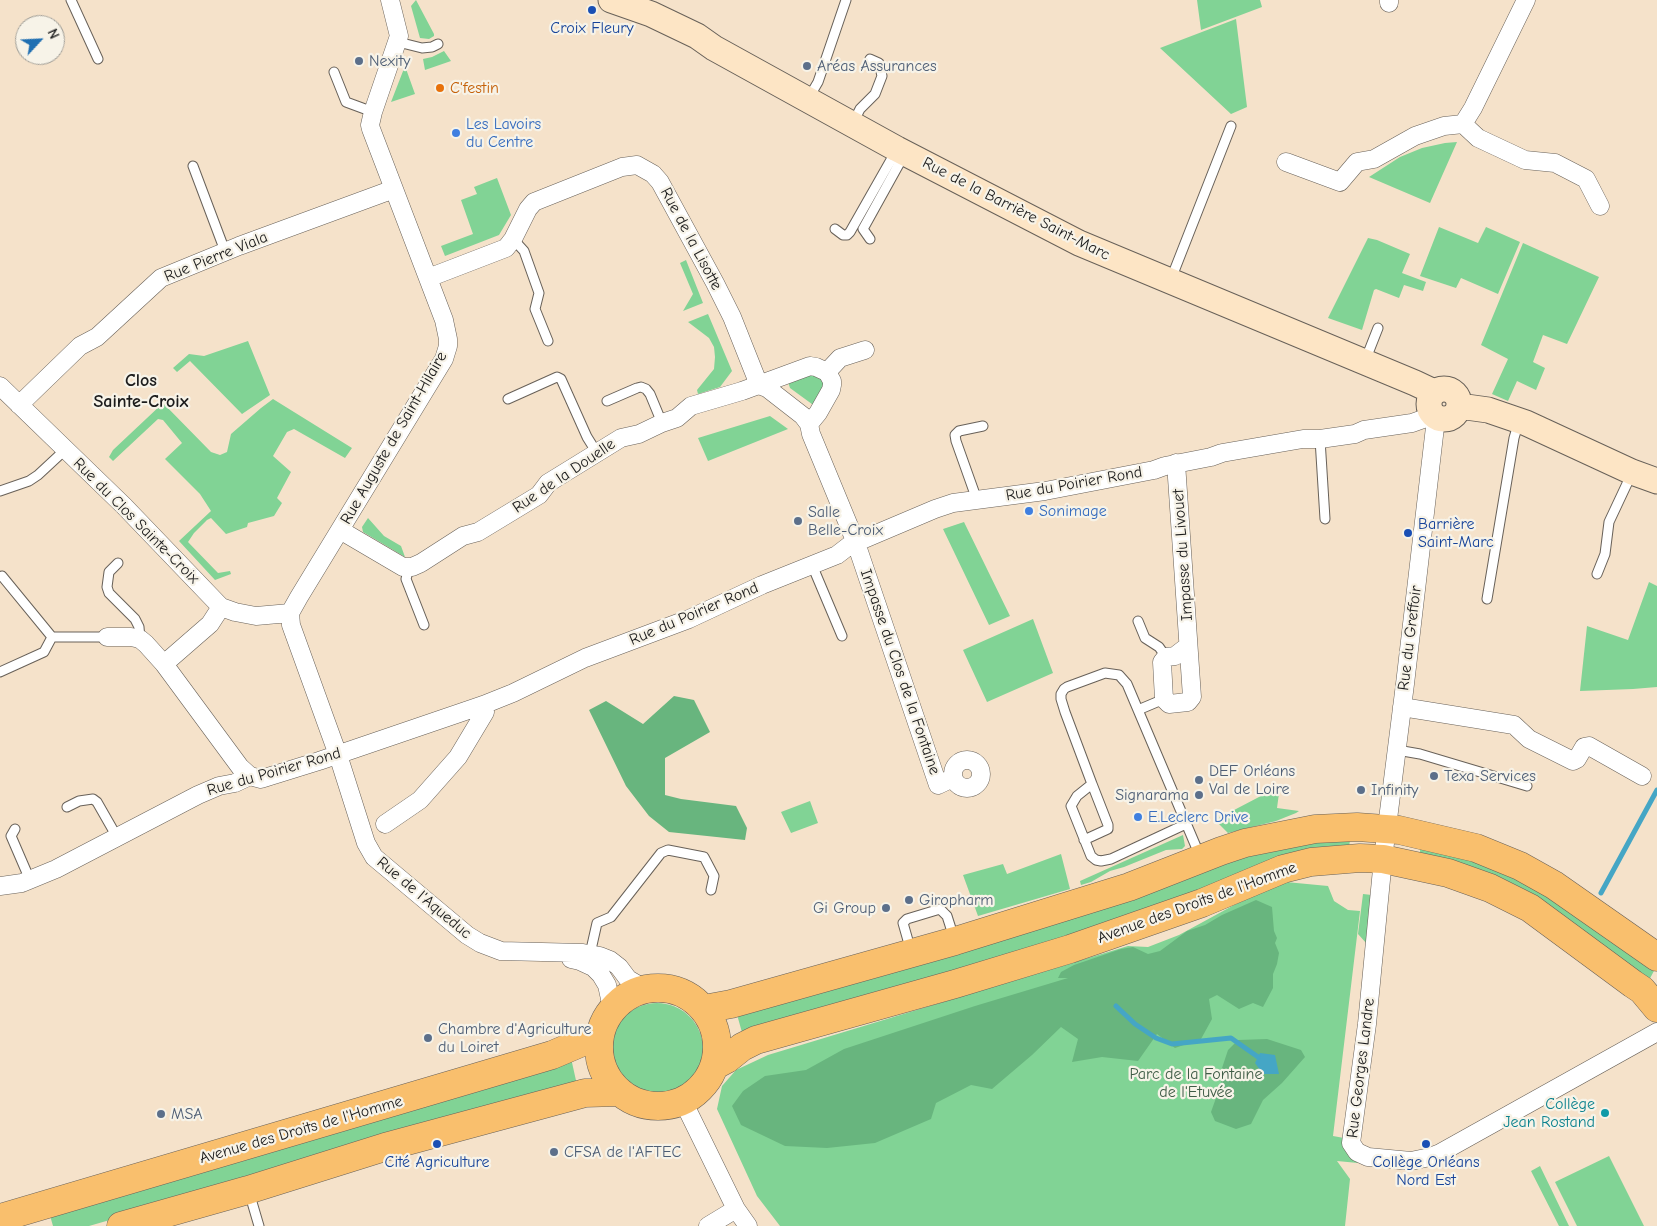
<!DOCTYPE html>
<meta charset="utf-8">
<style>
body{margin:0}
#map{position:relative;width:1657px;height:1226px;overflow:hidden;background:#f5e2ca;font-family:"Comic Neue",sans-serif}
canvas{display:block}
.north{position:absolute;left:15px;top:15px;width:50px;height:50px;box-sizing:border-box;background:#f7f3e8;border:1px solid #9f9d96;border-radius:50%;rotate:65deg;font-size:14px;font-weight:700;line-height:20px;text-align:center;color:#1c1c1c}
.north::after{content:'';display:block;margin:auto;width:18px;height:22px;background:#1f6fb2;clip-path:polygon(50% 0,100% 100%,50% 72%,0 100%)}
</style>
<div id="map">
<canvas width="1657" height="1226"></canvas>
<div class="north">N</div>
</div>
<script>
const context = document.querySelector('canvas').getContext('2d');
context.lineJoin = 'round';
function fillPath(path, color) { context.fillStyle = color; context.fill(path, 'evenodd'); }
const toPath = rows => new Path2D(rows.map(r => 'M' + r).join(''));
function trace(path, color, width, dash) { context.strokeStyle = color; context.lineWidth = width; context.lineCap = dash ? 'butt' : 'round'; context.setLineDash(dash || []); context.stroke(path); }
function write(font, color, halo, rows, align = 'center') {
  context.font = font + ' "Comic Neue",sans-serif'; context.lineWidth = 4.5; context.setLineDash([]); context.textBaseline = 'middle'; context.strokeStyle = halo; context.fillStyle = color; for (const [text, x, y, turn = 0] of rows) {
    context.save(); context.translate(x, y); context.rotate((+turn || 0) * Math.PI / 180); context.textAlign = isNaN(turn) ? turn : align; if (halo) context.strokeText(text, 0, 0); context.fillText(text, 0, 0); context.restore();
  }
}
fillPath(toPath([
 [416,0,434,34,434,36,429,39,420,38,411,6],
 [1197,0,1260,0,1262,7,1201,30],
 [1236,19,1247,107,1231,114,1160,48],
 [444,51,451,61,425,70,423,59,432,57],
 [405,66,415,94,391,102],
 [1457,142,1430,203,1369,177,1400,157,1422,148,1445,143],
 [497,178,511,215,499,235,445,256,441,246,473,234,461,200,477,194,474,187],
 [1439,227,1478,243,1486,227,1520,242,1498,294,1461,278,1456,288,1420,276],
 [1368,238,1377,240,1410,254,1402,273,1426,282,1423,291,1404,285,1399,298,1376,289,1374,290,1362,330,1328,318],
 [1523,243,1599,277,1567,344,1543,335,1533,362,1545,368,1536,390,1517,381,1508,401,1492,394,1508,359,1481,345],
 [686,260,703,303,683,311,693,294,680,263],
 [708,314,732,371,720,387,698,394,697,390,714,369,715,357,714,347,709,338,688,322],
 [248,341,270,395,242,414,190,361,177,372,173,368,189,354,204,356],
 [815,374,825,382,816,407,790,388,787,379],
 [273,399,352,448,345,458,294,429,287,432,273,456,291,472,277,498,282,503,274,516,248,523,247,527,226,534,211,518,207,520,194,533,188,542,218,573,230,571,231,574,215,580,179,541,211,511,200,494,165,459,182,443,163,420,158,419,113,461,109,457,113,450,163,403,211,452,220,455,227,452,231,434,261,408],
 [770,416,788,429,708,461,698,438],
 [368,518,384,536,401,546,405,557,363,532,362,527],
 [964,522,1010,616,989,625,943,529],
 [1649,582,1657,586,1657,687,1633,689,1580,691,1587,626,1628,640],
 [1033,619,1053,673,987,702,963,650],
 [1280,786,1277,808,1299,811,1296,813,1276,821,1228,833,1215,820],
 [810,801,818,823,791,833,781,812],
 [1183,835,1185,846,1182,849,1166,850,1124,867,1110,871,1091,882,1081,885,1080,881],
 [1351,836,1348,851,743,1036,736,1011,1234,854],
 [1421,843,1511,871,1655,969,1647,984,1419,859],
 [1061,854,1070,889,978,916,963,875,1003,864,1007,874],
 [1286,882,1328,886,1334,901,1348,910,1360,911,1333,1136,1344,1138,1350,1156,1358,1163,1337,1161,1350,1179,1345,1226,780,1226,757,1196,717,1109,722,1086,736,1070,768,1055,1128,946,1148,947,1179,935,1236,904],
 [1363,894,1372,895,1367,944,1358,934],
 '611 1049a46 46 0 1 1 92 0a46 46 0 1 1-92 0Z',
 [571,1058,577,1085,89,1226,53,1226,49,1212],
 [1609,1156,1644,1226,1577,1226,1555,1182],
 [1540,1166,1569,1226,1559,1226,1531,1171]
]), '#81d395');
fillPath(toPath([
 [674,696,694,700,710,732,665,758,665,795,681,799,736,806,747,828,745,840,669,832,649,816,626,786,589,710,606,701,643,724],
 [1256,900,1272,907,1274,931,1277,938,1275,943,1279,953,1277,964,1273,974,1273,988,1263,1007,1253,1003,1239,1009,1217,995,1209,999,1212,1019,1201,1039,1175,1048,1157,1034,1138,1061,1102,1057,1072,1062,1078,1039,1061,1027,1032,1055,992,1089,971,1085,936,1103,931,1119,875,1143,827,1148,785,1146,741,1125,732,1106,743,1091,765,1076,806,1070,844,1049,975,1006,1068,978,1058,978,1061,972,1074,965,1121,949,1133,947,1148,954,1160,951,1187,931,1205,925,1222,915],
 [1267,1039,1301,1050,1305,1057,1282,1083,1263,1100,1251,1124,1236,1129,1215,1121,1211,1112,1221,1084,1222,1068,1228,1050,1238,1040]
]), '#68b57e');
fillPath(toPath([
 [1260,1053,1275,1055,1279,1074,1263,1074,1255,1063]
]), '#45a6c5');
trace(toPath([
 [1601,893,1657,790],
 [1116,1006,1135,1024,1156,1038,1172,1044,1231,1038,1258,1057]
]), '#45a6c5', 5);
const lane = toPath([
 [71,0,98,59],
 [398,42,422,48,432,47,438,44],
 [334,72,346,102,373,112],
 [808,99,818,82,846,0],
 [853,123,860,109,875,94,882,76,879,63,870,59],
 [193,166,225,251],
 [835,229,843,235,847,235,850,232,896,151],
 [513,239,524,251,539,293,535,309,548,341],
 [870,239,863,229,904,155],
 [1171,279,1231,126],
 [1365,361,1378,328],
 [508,399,557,377,561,379,587,437,597,453],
 [607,401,637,388,641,387,646,389,650,394,662,423],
 [1320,439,1325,519],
 [0,491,29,481,38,475,66,449],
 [977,500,956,441,955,435,959,431,983,426],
 [118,563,109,572,107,587,109,593,135,619,139,627,140,639],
 [812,565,842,636],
 [409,568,406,579,424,625],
 [1597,574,1605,554,1609,522,1632,473],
 [2,576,52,637],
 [1487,599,1514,438,1519,421],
 [1138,621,1145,638,1159,647,1166,657],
 [52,637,107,637],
 [0,672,44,652,52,637],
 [1138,710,1164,699],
 [1397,750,1420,754,1527,786],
 [67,807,79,801,93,799,97,802,117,837],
 [1186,824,1111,859,1101,861,1096,860,1091,856,1071,806,1077,796,1092,784,1065,712,1061,699,1061,694,1064,689,1067,687,1105,673,1119,675,1127,684,1197,849,1199,856],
 [15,829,11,836,30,880],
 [1084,840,1108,829,1108,825,1092,784],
 [911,951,903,923,907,919,940,909,947,916,954,938],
 [590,954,597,923,611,917,661,853,668,850,704,857,714,876,711,890],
 [249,1192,259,1226]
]);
const street = toPath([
 [390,0,399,36,373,112,370,125,371,129,444,320,448,339,448,346,444,359,299,597,290,613,291,625,338,755,366,843,374,857,467,935,480,943,501,951,583,953,600,956,610,960,619,967,628,979,645,989],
 [1389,0,1389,3],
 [1463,124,1473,108,1526,0],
 [1286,162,1340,182,1357,162,1374,159,1415,136,1444,126,1463,124,1478,138,1525,160,1555,163,1586,179,1600,206],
 [428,278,506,248,513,239,528,209,534,202,622,167,637,165,653,174,660,182,715,283,732,317,759,385],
 [827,372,840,358,865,350],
 [759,385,767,388,803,416,809,424,811,434,856,543,938,785,953,778],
 [0,386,124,506,221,607,235,612,256,616,290,613],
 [19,405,80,346,97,337,161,278,239,246,394,189],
 [1438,418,1435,427,1405,684,1383,859,1367,1024,1351,1143,1357,1152,1368,1157,1411,1161,1430,1157,1440,1153,1657,1032],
 [1176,463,1192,697,1188,702,1169,704,1164,699,1162,662,1166,657,1175,656,1188,646],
 [340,530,403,567,412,567,421,563,463,536,478,532,539,495,548,483,621,438,639,434,662,423,677,418,691,406,742,391,810,366,816,367,827,372,832,381,832,385,831,390,818,413,809,424],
 [107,637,131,637,140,639,146,644,164,664,240,767,250,776],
 [164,664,210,624,221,607],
 [1402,707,1514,725,1529,739,1573,761,1577,759,1584,747,1589,746,1642,776],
 '953 774a14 14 0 1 1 28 0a14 14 0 1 1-28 0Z',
 [385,824,420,800,458,757,485,712,483,705],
 [0,886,22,883,56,869,198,795,219,786,235,783,250,776,261,779,319,761,483,705,513,693,585,658,689,619,762,585,837,555,850,545,935,509,953,503,1045,491,1154,470,1165,466,1211,457,1222,453,1303,439,1320,439,1355,434,1364,430,1412,423,1426,418,1432,414],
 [571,959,580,961,593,967,601,975,607,985,612,1008],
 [683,1101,736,1209,748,1226],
 [708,1226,736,1209]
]);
const secondary = toPath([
 [611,0,651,14,697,36,714,48,897,149,1079,243,1415,383,1434,392],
 '1429 404a15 15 0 1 1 30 0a15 15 0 1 1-30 0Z',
 [1459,406,1488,410,1526,423,1632,472,1657,481]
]);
const primary = toPath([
 '599 1047a59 59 0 1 1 118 0a59 59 0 1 1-118 0Z',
 [704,1009,731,1004,955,941,1129,887,1221,851,1245,843,1315,829,1357,827,1399,830,1476,848,1520,866,1554,885,1657,957],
 [714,1066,727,1059,742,1047,756,1040,955,984,1070,949,1202,903,1283,869,1311,862,1360,858,1383,859,1448,873,1490,888,1530,908,1633,984,1642,990,1657,1008],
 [0,1218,552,1055,599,1035],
 [121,1226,248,1190,385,1147,585,1093,618,1092]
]);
trace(lane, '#686159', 11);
trace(street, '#686159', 19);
trace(secondary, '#686159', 27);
trace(primary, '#686159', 29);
trace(lane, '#fff', 9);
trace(street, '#fff', 18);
trace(secondary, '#fde5c5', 25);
trace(primary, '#f9bf6d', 28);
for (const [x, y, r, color] of [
 [592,10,5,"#1a4fb4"],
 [359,61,5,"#5c6f8a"],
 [807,66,5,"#5c6f8a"],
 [440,88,5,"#e8710a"],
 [456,133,5,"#3f7fe0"],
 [1029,511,5,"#3f7fe0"],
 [798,521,5,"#5c6f8a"],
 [1408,533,5,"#1a4fb4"],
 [1434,776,5,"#5c6f8a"],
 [1199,780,5,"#5c6f8a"],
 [1361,790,5,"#5c6f8a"],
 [1199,795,5,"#5c6f8a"],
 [1138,817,5,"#3f7fe0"],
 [909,900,5,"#5c6f8a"],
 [886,908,5,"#5c6f8a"],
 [428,1038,5,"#5c6f8a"],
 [1605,1113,5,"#0f9aa8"],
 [161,1114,5,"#5c6f8a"],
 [437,1144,5,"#1a4fb4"],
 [1426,1144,5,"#1a4fb4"],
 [554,1152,5,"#5c6f8a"]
]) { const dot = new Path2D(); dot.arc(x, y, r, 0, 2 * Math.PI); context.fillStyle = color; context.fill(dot); trace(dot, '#f7f3e8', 2); }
write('16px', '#164399', '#f7f3e8', [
 ["Croix Fleury",592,28],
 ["Barrière",1418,524,"left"],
 ["Saint-Marc",1418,542,"left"],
 ["Cité Agriculture",437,1162],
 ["Collège Orléans",1426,1162],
 ["Nord Est",1426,1180]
]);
write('16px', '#4e5e75', '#f7f3e8', [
 ["Nexity",369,61],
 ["Aréas Assurances",817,66],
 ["Salle",808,512],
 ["Belle-Croix",808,530],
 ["DEF Orléans",1209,771],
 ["Val de Loire",1209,789],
 ["Texa Services",1444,776],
 ["Infinity",1371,790],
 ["Signarama",1189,795,"right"],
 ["Giropharm",919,900],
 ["Gi Group",876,908,"right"],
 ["Chambre d'Agriculture",438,1029],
 ["du Loiret",438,1047],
 ["MSA",171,1114],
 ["CFSA de l'AFTEC",564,1152]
], 'left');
write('16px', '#c56008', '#f7f3e8', [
 ["C'festin",450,88]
], 'left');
write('16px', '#366cbe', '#f7f3e8', [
 ["Les Lavoirs",466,124],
 ["du Centre",466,142],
 ["Sonimage",1039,511],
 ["E.Leclerc Drive",1148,817]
], 'left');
write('16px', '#1c1c1c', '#f7f3e8', [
 ["Rue de la Barrière Saint-Marc",1016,209,27],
 ["Rue de la Lisotte",691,239,62],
 ["Rue Pierre Viala",216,257,-22],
 ["Rue Auguste de Saint-Hilaire",394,438,-60],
 ["Rue de la Douelle",564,476,-34],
 ["Rue du Poirier Rond",1074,484,-10],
 ["Rue du Clos Sainte-Croix",136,521,45],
 ["Impasse du Livouet",1183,555,-94],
 ["Rue du Poirier Rond",694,614,-23],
 ["Rue du Greffoir",1410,638,-83],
 ["Impasse du Clos de la Fontaine",900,672,71],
 ["Rue du Poirier Rond",274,772,-16],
 ["Rue de l'Aqueduc",424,898,40],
 ["Avenue des Droits de l'Homme",1197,903,-20],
 ["Rue Georges Landre",1361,1068,-83],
 ["Avenue des Droits de l'Homme",301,1130,-16]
]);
write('16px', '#3f5c46', '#f7f3e8', [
 ["Parc de la Fontaine",1196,1074],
 ["de l'Etuvée",1196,1092]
]);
write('16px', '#0d838f', '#f7f3e8', [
 ["Collège",1595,1104],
 ["Jean Rostand",1595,1122]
], 'right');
write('bold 18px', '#1c1c1c', '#f7f3e8', [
 ["Clos",141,381],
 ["Sainte-Croix",141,402]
]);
</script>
